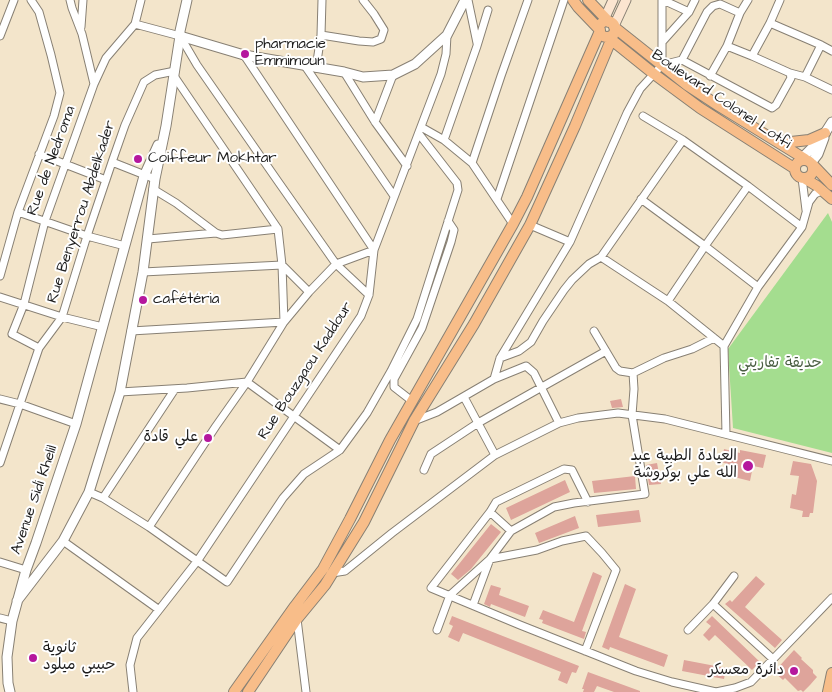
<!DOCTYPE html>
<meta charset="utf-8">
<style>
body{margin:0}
canvas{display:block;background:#f3e5cb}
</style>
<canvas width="832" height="692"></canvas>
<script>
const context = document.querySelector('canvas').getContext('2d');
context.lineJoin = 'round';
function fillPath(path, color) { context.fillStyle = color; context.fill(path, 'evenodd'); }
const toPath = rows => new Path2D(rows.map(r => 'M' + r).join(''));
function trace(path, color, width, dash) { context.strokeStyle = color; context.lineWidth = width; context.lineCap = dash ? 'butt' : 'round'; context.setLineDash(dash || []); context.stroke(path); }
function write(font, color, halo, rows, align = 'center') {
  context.font = font + ' "Architects Daughter","Playpen Sans Arabic",sans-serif'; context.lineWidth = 4; context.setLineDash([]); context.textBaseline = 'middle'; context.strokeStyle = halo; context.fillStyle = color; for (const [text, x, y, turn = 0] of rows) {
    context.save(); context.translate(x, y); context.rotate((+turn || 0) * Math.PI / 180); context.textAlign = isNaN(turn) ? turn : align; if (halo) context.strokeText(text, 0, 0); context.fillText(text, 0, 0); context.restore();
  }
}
fillPath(toPath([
 [828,213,832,222,832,453,733,428,728,349]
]), '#a4dd8f');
fillPath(toPath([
 [621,399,623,407,612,408,610,401],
 [724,449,740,453,740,450,766,455,763,468,753,466,750,481,730,476,732,466,722,462],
 [793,461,811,464,817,481,813,513,810,513,809,517,802,517,803,511,790,508,792,494,796,495,799,476,790,475],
 [657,463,661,484,649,485,646,465],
 [635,476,636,489,594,493,592,481],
 [565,480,570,492,511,520,506,508],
 [639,510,641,522,598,527,596,515],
 [575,516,579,528,539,543,535,533],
 [491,524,501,532,471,569,458,580,451,574],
 [593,572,602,576,582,631,586,632,584,639,542,623,543,620,539,619,543,610,574,622],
 [756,576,765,584,745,607,782,640,775,648,725,604,730,600,732,602],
 [625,584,636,589,619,637,668,655,664,667,610,647,609,650,602,647],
 [491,585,501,588,499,595,529,606,525,617,491,604,490,607,484,604],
 [452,616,579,666,576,673,572,672,567,684,558,680,561,672,463,633,459,642,448,637,453,626,449,624],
 [712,616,760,662,752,670,715,635,709,641,703,635,711,626,706,622],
 [794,650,802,658,801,659,813,670,813,673,817,677,810,685,803,692,801,690,798,691,785,678,783,680,774,672],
 [684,660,726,668,724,679,682,671],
 [588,672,640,691,640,692,614,692,597,686,594,692,583,692,584,689,582,689]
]), '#dea49b');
const minor = toPath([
 [70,0,72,8,82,34,94,84],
 [468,0,477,43],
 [662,0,662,65],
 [663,0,689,12],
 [770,23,821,45,832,51],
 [135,24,141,0],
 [81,27,83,0],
 [321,35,359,41,373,42,381,39,384,30,374,14,363,0],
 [0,36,14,0],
 [663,41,689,12,695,0],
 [727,46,740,13,748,0],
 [682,60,707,12,713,6,720,4,740,13],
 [305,66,394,196],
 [316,68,321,35,322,0],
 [344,72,375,122,407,166],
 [790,73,805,77,832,90],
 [710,76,727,46,752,56],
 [805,77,821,45],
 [643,116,683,140,748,186,802,227],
 [375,122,393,75],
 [421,127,444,140,472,163,513,224],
 [444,140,477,46,488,10],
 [39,154,106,180],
 [112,162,155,179],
 [472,163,501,76,528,0],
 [802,178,806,210],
 [153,189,176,203,216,233,222,235,278,229],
 [497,199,564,0],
 [641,199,705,246,758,287],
 [18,212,87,236,125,246],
 [530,225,570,242],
 [148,239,216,233],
 [601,257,668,301,724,346],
 [143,272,282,265,309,292],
 [0,276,18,212,54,116,60,93,51,55,39,12,31,0],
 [0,297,62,317,103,327],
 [668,301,705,246,748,186],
 [131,331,284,322,282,265,278,229,174,76],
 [594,331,616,368,620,371,633,373,664,358,692,349,714,338],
 [39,348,12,334,24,304,45,221,94,84,106,58,135,24,180,36,197,65,277,180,336,264,369,295],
 [500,358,519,351,531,342,543,321,564,290,572,280,589,264,601,257,683,140],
 [494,379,500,358,570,242,627,113,640,89,662,65,682,60,772,108,776,105,791,78,790,73,752,56,770,23,780,0],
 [120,392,187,388,247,382,340,450],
 [464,397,495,455],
 [0,399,20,404,76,424],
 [412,401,394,387,394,379,422,328,451,242,454,230,448,221],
 [414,421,437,412,494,379,526,366,534,373,559,423],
 [726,434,724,346,758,287,802,227,809,202,815,194,823,190],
 [0,463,39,348,62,317,87,236,112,162,125,125,144,82,155,75,175,71],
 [424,470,431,454,478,423,606,351],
 [89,492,103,498,149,527,227,582,283,498,304,474,340,450,367,413,391,371,417,319,458,190,457,183,419,134],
 [103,498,175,389],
 [588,502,572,470,564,469,496,502,490,512,431,588,520,625,636,671,672,682,716,692,735,688,751,682,832,598],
 [490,512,511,531],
 [149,527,216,426,247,382,284,322,309,292,336,264,374,250,244,55],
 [63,541,158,609],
 [0,562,26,570],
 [332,573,345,571,392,533,495,455,559,423,578,418,618,413,665,419,832,461],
 [713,604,773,659],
 [473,605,490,559,537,550,562,541,586,536,602,553,616,570,585,651],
 [0,618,12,621],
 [297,619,306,692],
 [437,630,450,595,490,559,511,531,554,507,574,503,645,494,632,415,634,389,633,373],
 [688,630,713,604,734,576],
 [133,692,130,665,137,638,198,560,361,316,369,295,374,250,441,74,446,54,447,35]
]);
const tertiary = toPath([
 [180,36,244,55,344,72,363,77,393,75,415,64,447,35,465,0],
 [799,161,819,141,825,133,832,122],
 [811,163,818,154,824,138],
 [17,601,63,541,89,492,120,392,143,272,155,179,166,126,180,36,180,31,187,0],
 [10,692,8,683,7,657,12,621,26,570,36,543,76,424,144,176,158,145]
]);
const secondary = toPath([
 [603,22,613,0],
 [614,26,626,0]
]);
const primary = toPath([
 [573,0,578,7,600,30],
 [588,0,609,22],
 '599 29a8 8 0 1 1 16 0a8 8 0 1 1-16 0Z',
 [614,27,687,85,719,106,805,159],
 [608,37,654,74,700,108,794,168],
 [778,140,791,142,809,140,825,133],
 '795 169a9 9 0 1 1 18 0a9 9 0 1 1-18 0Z',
 [812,164,832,185],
 [804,178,817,186,832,199],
 [234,692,295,606,323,569,350,519,390,440,513,224,527,197,600,31],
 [248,692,297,619,325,585,364,522,414,421,474,324,530,225,575,126,614,33],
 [828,692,832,673]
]);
trace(minor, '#888074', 9);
trace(tertiary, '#888074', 11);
trace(secondary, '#888074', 11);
trace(primary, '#888074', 12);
trace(minor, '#fff', 7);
trace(tertiary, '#fff', 9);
trace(secondary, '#fce5d0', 9);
trace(primary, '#f8bd89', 10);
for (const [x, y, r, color] of [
 [245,54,5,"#b5179e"],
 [138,159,5,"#b5179e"],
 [143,300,5,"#b5179e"],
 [208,438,5,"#b5179e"],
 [748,466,6,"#b5179e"],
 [33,658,5,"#b5179e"],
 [794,671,5,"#b5179e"]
]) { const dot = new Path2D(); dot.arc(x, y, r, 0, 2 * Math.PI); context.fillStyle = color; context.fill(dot); trace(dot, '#fff', 2); }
write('15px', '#1c1c1c', '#fff', [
 ["pharmacie",255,45],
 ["Emmimoun",255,62],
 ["Coiffeur Mokhtar",148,159],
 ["cafétéria",153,300],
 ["علي قادة",198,438,"right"],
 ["العيادة الطبية عبد",737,457,"right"],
 ["الله علي بوكروشة",737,474,"right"],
 ["ثانوية",43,649],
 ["حبيبي ميلود",43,666],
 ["دائرة معسكر",784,671,"right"]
], 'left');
write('15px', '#1c1c1c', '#fff', [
 ["Boulevard Colonel Lotfi",721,100,34],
 ["Rue de Nedroma",52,161,-70],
 ["Rue Benyerrou Abdelkader",82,212,-72],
 ["Rue Bouzgaou Kaddour",306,371,-57],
 ["Avenue Sidi Khelil",35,500,-71]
]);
write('15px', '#4c6044', '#fff', [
 ["حديقة تفاريتي",780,364]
]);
</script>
